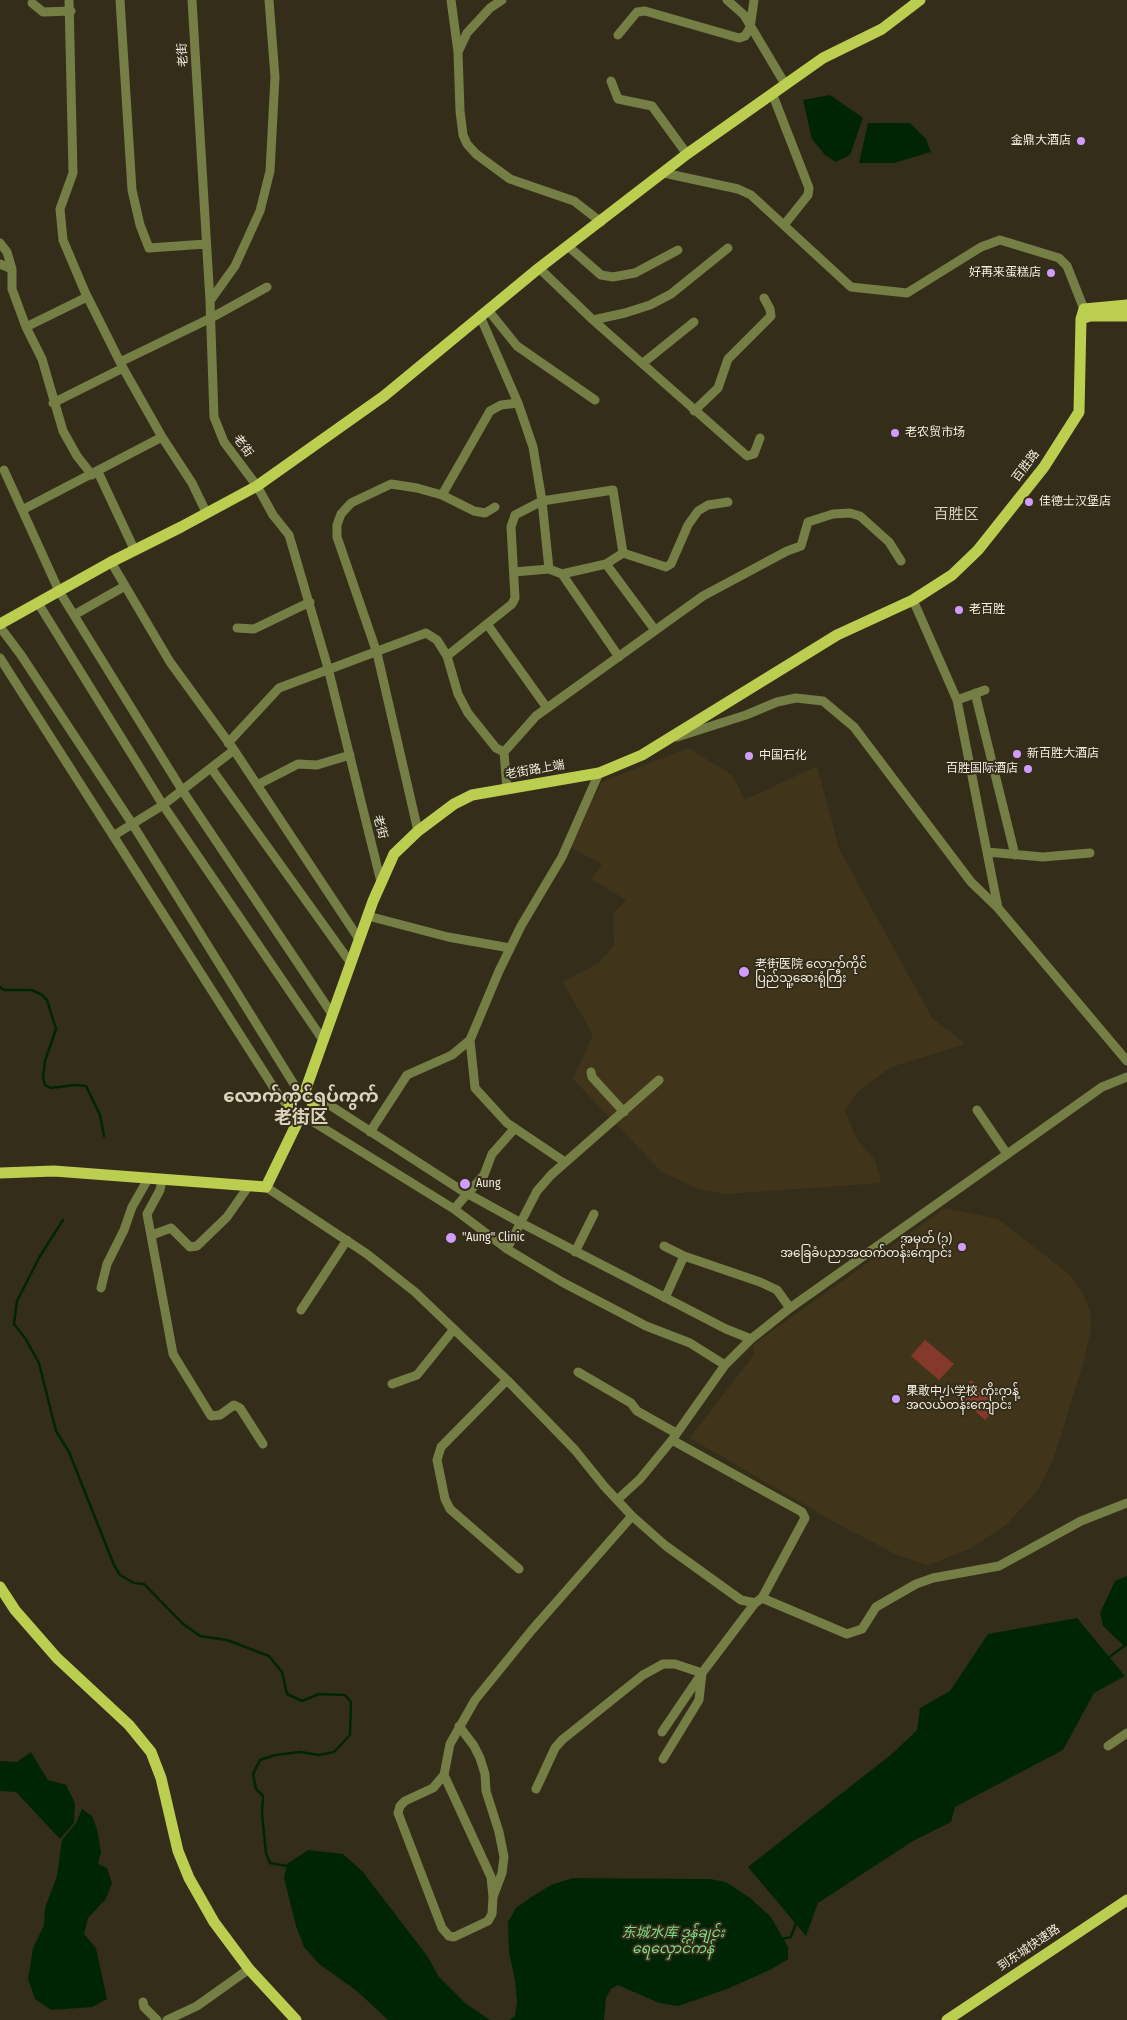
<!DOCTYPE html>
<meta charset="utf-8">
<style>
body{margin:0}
canvas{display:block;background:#342d19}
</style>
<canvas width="1127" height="2020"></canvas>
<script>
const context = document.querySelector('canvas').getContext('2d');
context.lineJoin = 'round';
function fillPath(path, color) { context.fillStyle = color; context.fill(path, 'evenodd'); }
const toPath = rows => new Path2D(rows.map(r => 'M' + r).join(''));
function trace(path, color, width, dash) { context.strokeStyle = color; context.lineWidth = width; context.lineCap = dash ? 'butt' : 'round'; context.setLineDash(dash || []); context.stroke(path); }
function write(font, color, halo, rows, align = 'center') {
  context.font = font + ' "Fira Sans Condensed","Noto Sans SC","Noto Sans Myanmar",sans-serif'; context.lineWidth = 4; context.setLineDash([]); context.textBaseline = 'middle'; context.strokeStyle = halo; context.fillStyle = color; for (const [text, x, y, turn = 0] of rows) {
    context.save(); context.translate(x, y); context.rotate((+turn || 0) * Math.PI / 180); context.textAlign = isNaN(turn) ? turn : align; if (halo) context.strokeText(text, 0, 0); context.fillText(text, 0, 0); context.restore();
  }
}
fillPath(toPath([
 [688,748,732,775,745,800,817,766,839,849,932,1018,965,1044,891,1067,858,1091,845,1110,856,1138,875,1160,881,1183,726,1194,698,1189,662,1172,573,1079,593,1035,563,982,600,962,614,945,613,914,626,900,592,879,602,864,570,847,602,782],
 [945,1208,998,1219,1070,1275,1083,1294,1090,1310,1091,1329,1084,1360,1054,1457,1038,1490,1006,1525,969,1549,928,1565,899,1556,838,1524,690,1438,754,1355,754,1344]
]), '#40351b');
fillPath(toPath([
 [925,1340,954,1364,939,1380,911,1356],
 [971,1380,999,1405,985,1420,958,1395]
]), '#85392b');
fillPath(toPath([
 [830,95,863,118,850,155,836,162,825,155,812,139,803,100],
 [868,123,910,123,926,139,931,152,894,163,859,163],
 [1127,1576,1127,1646,1124,1646,1103,1626,1100,1613,1115,1581],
 [1077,1618,1125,1676,1094,1693,1063,1750,955,1807,951,1822,913,1841,818,1903,806,1936,748,1867,893,1753,917,1730,920,1708,950,1691,988,1634],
 [31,1752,48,1780,66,1785,75,1803,74,1823,60,1839,16,1792,0,1791,0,1761,17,1762],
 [82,1809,92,1816,97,1829,101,1852,98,1864,107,1868,112,1883,106,1899,88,1918,84,1934,96,1948,107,1999,92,2007,51,2010,35,1999,28,1979,33,1948,44,1925,45,1908,57,1876,62,1840,76,1823],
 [308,1850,343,1854,363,1872,428,1957,439,1977,465,2003,490,2020,388,2020,358,1992,318,1963,304,1947,296,1926,284,1878,287,1864],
 [573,1878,710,1879,726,1882,750,1898,771,1917,788,1947,788,1959,772,1969,727,1989,678,2006,659,2003,618,1985,611,1989,606,1998,604,2020,509,2020,515,2016,517,2002,515,1980,509,1953,508,1922,516,1908,533,1896,551,1885]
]), '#002505');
trace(toPath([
 [0,987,4,990,31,990,41,994,47,1000,56,1029,45,1061,43,1078,45,1085,51,1088,75,1085,86,1086,100,1115,104,1136],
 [63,1220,40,1256,17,1301,14,1324,25,1338,39,1363,56,1431,69,1452,114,1565,120,1575,134,1583,144,1584,182,1623,200,1636,227,1640,269,1656,282,1672,287,1694,302,1701,319,1694,345,1695,351,1702,350,1735,334,1752,319,1755,300,1752,275,1755,260,1760,253,1774,256,1789,263,1796,262,1814,266,1853,270,1863,287,1866],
 [1108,1658,1127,1644],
 [782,1939,791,1937,797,1920]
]), '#002505', 2.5);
trace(toPath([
 [69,0,73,173,60,209,63,240,85,292,123,368,162,437,192,483,206,512],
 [120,0,132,190,140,225,149,248,206,244],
 [192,0,210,301,214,417,224,442,257,486,273,515,289,535,328,668,381,882],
 [451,0,458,52],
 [502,0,490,8,467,33,458,52,460,111,463,135,467,144,476,154,510,179,574,201,601,222],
 [727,0,744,15,785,84],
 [32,3,43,12,71,11],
 [618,35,637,12,645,11,739,38,745,36,750,28,754,0],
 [611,81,618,99,652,106,687,154],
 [772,93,809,188,808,195,784,225],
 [664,173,738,189,751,195,851,287,907,293,981,247,1000,240,1059,258,1067,266,1084,309,1087,313],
 [0,243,7,252,12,269,12,289,26,327,42,359,63,431,77,456,92,475],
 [569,247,601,275,613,277,635,273,678,250],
 [0,264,12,269],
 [539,268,593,320,747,456,754,454,760,438],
 [210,301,235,266,260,211,270,171,275,77,269,0],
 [488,310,517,346,595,400],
 [480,316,518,403,533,447,542,501,549,569],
 [593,320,625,313,650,305,671,294,728,248],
 [26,327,87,297],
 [120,362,211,318,267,287],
 [643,363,694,322],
 [53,403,123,368],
 [694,411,718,388,728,359,771,316,770,309,764,298],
 [4,470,59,591,182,790,332,1014],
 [98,472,135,551],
 [442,495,490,411,501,405,518,403],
 [24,509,162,437],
 [623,553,666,567,671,564,688,525,698,511,708,505,728,502],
 [111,562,170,662,234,750,359,939],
 [606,564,655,630],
 [514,572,549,569,562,574,606,564,623,553],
 [562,574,619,657],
 [913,600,957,700,998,908],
 [38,603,163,805,323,1040],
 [74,615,125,586],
 [487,624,547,708],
 [0,627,21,655,133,825,300,1094],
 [237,628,254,629,310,602],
 [447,656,512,604,515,598,511,527,515,515,542,501,613,490,623,553],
 [0,658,279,1096,288,1106],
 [975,693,1015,855],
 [957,700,985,690],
 [677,737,746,715,777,702,796,698,823,701,854,727,971,882,998,908,1127,1061],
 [228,743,279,688,426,633,437,640,447,656,458,694,468,713,496,748,504,752,507,789],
 [504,752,536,716,703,596,787,551,801,546,808,522,833,514,850,513,860,516,889,542,901,561],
 [211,768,350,962],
 [257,785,298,764,317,765,350,755],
 [418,831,377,653,337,537,337,525,341,514,351,503,391,484,417,488,442,495,474,511,485,513,495,507],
 [113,836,163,805,234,750],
 [987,852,1043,857,1090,853],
 [368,916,448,937,510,948],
 [591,1072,592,1077,624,1112],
 [312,1101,328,1104,461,1190,521,1223,726,1329,751,1339],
 [977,1110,1007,1154],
 [307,1118,454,1209,507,1249,562,1282,646,1326,690,1343,725,1365],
 [370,1132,407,1075,452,1055,470,1040],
 [565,1162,507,1123,475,1088,470,1040,499,971,521,926,562,857,599,773],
 [162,1180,160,1190,147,1214,173,1354,211,1416,220,1415,234,1405,240,1408,263,1444],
 [266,1187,367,1254,415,1292,507,1380,575,1450,604,1486,632,1516,666,1546,741,1600,755,1603,762,1598,847,1634,862,1629,876,1607,916,1584,933,1578,999,1566,1081,1521,1127,1503],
 [454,1209,484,1175,492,1154,515,1128],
 [152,1235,171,1228,190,1247,197,1246,227,1217,248,1187],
 [664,1246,684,1256,760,1282,777,1290,790,1308],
 [507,1249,537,1191,551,1175,659,1080],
 [575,1252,594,1214],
 [101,1288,107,1264,124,1230,132,1207,148,1179],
 [665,1298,684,1256],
 [301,1310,347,1240],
 [578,1372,631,1403,637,1411,676,1433],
 [507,1380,441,1447,437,1460,445,1499,450,1509,519,1569],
 [392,1384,417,1375,454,1329],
 [672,1440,802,1512,805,1518,762,1598],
 [617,1500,640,1479,672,1440,725,1365,751,1339,790,1308,1102,1087,1127,1077],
 [459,1726,474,1746,480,1758,485,1774,486,1791,499,1832,504,1857,502,1873,493,1897],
 [662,1732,702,1673,699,1700,663,1759],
 [1108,1746,1127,1733],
 [444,1775,433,1788,405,1801,400,1806,398,1813,442,1928,449,1936,454,1937,488,1921,492,1914,493,1897,491,1877,444,1775,450,1744,475,1700,531,1631,632,1516],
 [536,1789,555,1748,562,1740,643,1675,663,1664,675,1664,702,1673,755,1603],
 [143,2002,144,2007,157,2020],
 [167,2020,197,2006,249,1969]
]), '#747e45', 9);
trace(toPath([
 [1081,319,1090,316,1127,316],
 [0,624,111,562,181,527,257,486,384,396,539,268,687,154,823,58,882,29,920,0],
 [304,1094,373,901,394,854,418,831,454,804,472,795,599,773,642,755,837,635,913,600,952,575,978,550,1044,467,1079,412,1081,319,1084,309,1127,305],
 '289 1107a12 12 0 1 1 24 0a12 12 0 1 1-24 0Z',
 [0,1173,54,1171,266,1187,299,1119],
 [0,1587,15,1610,57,1658,129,1725,151,1752,161,1778,178,1851,189,1878,214,1922,249,1969,296,2020],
 [947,2020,1127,1900]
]), '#bbce4f', 11);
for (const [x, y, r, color] of [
 [1081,141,5,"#d09dff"],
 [1051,273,5,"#d09dff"],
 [895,433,5,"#d09dff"],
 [1029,502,5,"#d09dff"],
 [959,610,5,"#d09dff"],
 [1017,754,5,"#d09dff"],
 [749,756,5,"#d09dff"],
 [1028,769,5,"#d09dff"],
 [744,972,6,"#d09dff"],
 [465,1184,6,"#d09dff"],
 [451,1238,6,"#d09dff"],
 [962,1247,5,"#d09dff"],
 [896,1399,5,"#d09dff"]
]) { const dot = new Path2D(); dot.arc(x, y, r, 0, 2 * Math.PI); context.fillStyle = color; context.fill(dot); trace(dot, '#342d19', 2); }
write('12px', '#f2ede1', '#342d19', [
 ["老街",183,55,-93],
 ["老街",243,446,54],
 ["百胜路",1026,466,-53],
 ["老街路上端",535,770,-10],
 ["老街",380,827,76],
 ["到东城快速路",1029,1948,-34]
]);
write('12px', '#f2ede1', '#342d19', [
 ["金鼎大酒店",1071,141,"right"],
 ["好再来蛋糕店",1041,273,"right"],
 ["老农贸市场",905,433],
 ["佳德士汉堡店",1039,502],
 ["老百胜",969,610],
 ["新百胜大酒店",1027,754],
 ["中国石化",759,756],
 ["百胜国际酒店",1018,769,"right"],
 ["老街医院 လောက်ကိုင်",755,965],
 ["ပြည်သူ့ဆေးရုံကြီး",755,979],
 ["Aung",476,1184],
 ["\"Aung\" Clinic",462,1238],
 ["အမှတ် (၁)",952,1240,"right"],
 ["အခြေခံပညာအထက်တန်းကျောင်း",952,1254,"right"],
 ["果敢中小学校 ကိုးကန့်",906,1392],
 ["အလယ်တန်းကျောင်း",906,1406]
], 'left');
write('italic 14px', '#7fdb85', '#342d19', [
 ["东城水库 ဒွန်ချင်း",673,1933],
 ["ရေလှောင်ကန်",673,1949]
]);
write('15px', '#dcd3bb', '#342d19', [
 ["百胜区",956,515]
]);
write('bold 18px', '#dcd3bb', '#342d19', [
 ["လောက်ကိုင်ရပ်ကွက်",301,1097],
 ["老街区",301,1118]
]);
</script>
